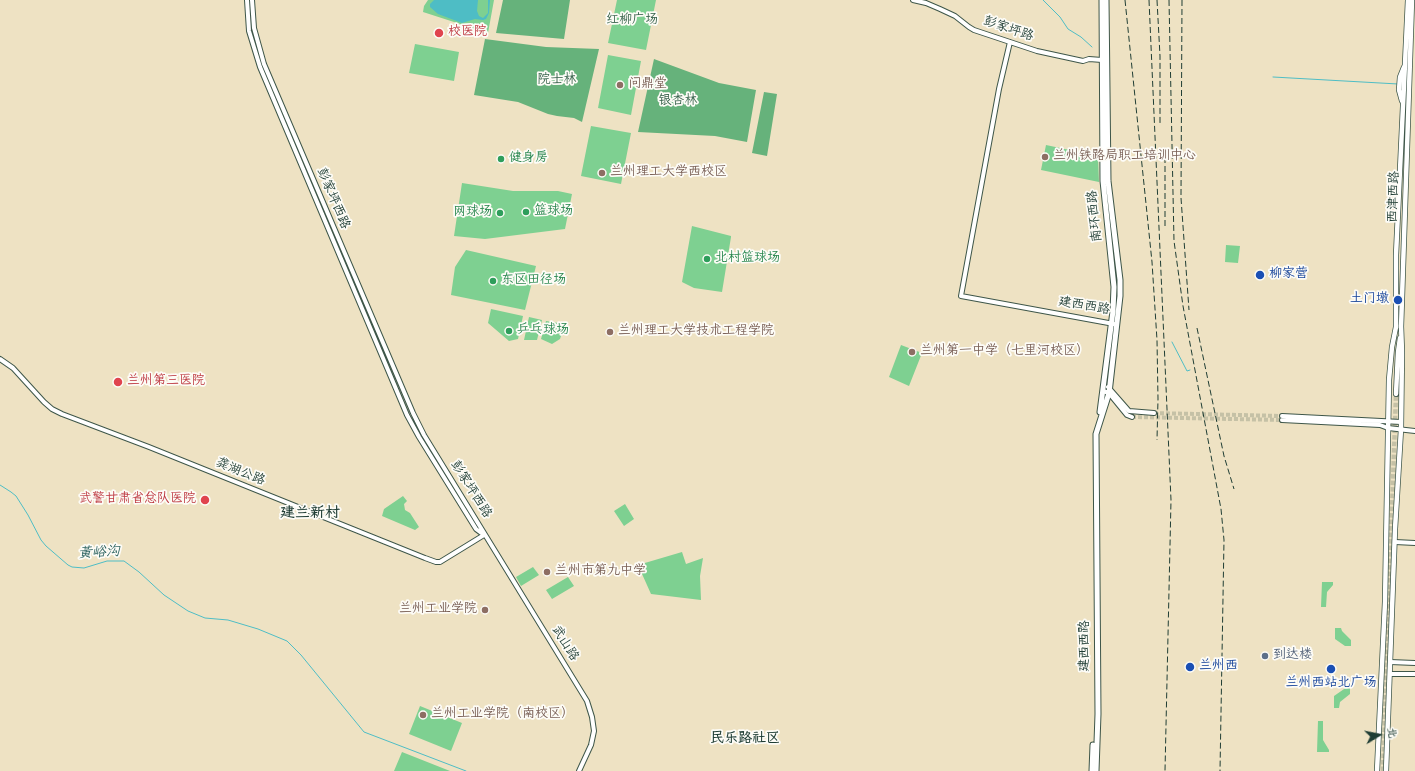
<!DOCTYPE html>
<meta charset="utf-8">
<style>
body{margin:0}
#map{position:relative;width:1415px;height:771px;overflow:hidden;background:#eee2c3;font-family:"Gochi Hand","LXGW WenKai TC",sans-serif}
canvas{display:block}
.north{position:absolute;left:1359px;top:715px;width:40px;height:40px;-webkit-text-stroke:3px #fdfcf7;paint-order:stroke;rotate:80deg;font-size:11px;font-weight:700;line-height:16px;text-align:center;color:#1f3d34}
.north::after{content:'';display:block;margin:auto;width:14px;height:18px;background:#1f3d34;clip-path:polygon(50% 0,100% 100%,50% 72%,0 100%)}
</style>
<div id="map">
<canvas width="1415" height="771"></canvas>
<div class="north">北</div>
</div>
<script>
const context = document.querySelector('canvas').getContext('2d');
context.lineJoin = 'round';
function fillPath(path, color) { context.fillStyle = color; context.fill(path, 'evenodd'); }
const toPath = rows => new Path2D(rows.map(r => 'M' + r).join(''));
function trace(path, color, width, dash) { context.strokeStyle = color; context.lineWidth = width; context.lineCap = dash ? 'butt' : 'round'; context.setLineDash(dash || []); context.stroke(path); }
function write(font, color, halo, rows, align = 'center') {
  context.font = font + ' "Gochi Hand","LXGW WenKai TC",sans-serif'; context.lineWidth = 3.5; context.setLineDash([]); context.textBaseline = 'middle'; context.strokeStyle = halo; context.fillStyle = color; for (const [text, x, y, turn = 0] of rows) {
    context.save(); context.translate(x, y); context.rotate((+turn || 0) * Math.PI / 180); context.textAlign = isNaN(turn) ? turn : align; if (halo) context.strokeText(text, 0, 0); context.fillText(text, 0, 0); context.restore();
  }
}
fillPath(toPath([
 [428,0,494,0,488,33,423,12,424,6],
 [617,0,656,0,646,50,608,43],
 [415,44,459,52,454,81,409,73],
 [608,55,641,61,631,115,598,108],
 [591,126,631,133,621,184,581,176],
 [1046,145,1098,156,1099,182,1041,170],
 [462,183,513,191,558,191,572,194,565,229,485,239,454,236],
 [692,226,731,236,731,237,722,292,694,288,682,282],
 [1226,245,1240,246,1238,263,1225,262],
 [466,250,536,266,525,310,451,295,455,267],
 [491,309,523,316,518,339,509,341,488,323],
 [529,317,542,320,537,340,524,340],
 [546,321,565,324,560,339,552,344,541,339],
 [901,345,922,353,909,386,889,377],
 [403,496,407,501,404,504,405,510,410,513,419,527,415,530,382,516,384,509],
 [625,504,634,519,624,526,614,511],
 [682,552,686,564,703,558,700,576,701,600,651,594,638,565],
 [533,567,539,575,521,586,516,577],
 [568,577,574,586,552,599,546,590],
 [1322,582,1333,582,1333,585,1327,592,1326,607,1321,607],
 [1335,628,1341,628,1342,631,1351,640,1351,646,1345,646,1335,639],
 [1347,687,1350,687,1350,694,1340,702,1339,708,1334,708,1334,696],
 [420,706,462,723,451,751,409,734],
 [1318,721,1323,721,1323,740,1329,750,1329,752,1317,752],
 [402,752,450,771,394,771]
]), '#7ed091');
fillPath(toPath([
 [503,0,570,0,564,39,496,33],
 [485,39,546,47,599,49,582,122,574,118,557,116,548,114,518,102,474,95],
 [654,59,719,83,756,90,747,142,715,136,638,132],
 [764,92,777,94,767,156,752,153]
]), '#66b27b');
fillPath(toPath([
 [434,0,478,0,477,11,479,16,483,18,488,13,488,0,490,0,489,13,486,19,483,20,475,19,462,23,438,14,430,7,430,4]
]), '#4ebdc5');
trace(toPath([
 [1043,0,1060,17,1068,29,1081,37,1092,47],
 [1273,77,1398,84],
 [1172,342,1187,371,1190,370],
 [0,485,11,492,16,496,28,515,41,540,46,546,68,565,72,567,84,568,107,561,124,561,139,572,164,595,188,611,205,618,228,620,258,629,287,641,301,655,364,732,466,771]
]), '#4ebdc5', 1);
trace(toPath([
 [1154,413,1282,416],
 [1132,417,1282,420]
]), '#c5c1a6', 4, [4, 2]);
trace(toPath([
 [1383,771,1396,394]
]), '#c5c1a6', 4.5, [4.5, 2]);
const secondary = toPath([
 [247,0,249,31,260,67,407,415,419,437,476,529,484,535],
 [252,0,254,28,264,64,413,413,424,435,587,701,592,717,594,731,591,745,579,771],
 [913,0,926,3,940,9,955,16,969,27,974,30,1037,51,1083,61,1089,59,1102,60],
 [1010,42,999,89,961,296,1114,324],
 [0,359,13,368,44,402,52,409,62,414,149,447,425,558,436,562,440,562,484,535],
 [1108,387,1129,411,1154,413],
 [1103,391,1109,393,1127,415,1132,417],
 [1282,416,1401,422],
 [1282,420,1380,425,1388,428,1415,431],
 [1395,542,1415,543],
 [1390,662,1415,663],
 [1390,674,1415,674]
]);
const primary = toPath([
 [1402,101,1399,90,1400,77,1404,67],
 [1401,328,1412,0],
 [1396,394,1398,352,1400,338],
 [1377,771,1385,602,1389,380,1392,347,1396,327,1396,255,1408,0],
 [1386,771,1395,529,1401,429,1402,352,1401,325]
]);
const highway = toPath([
 [1100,412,1113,311,1114,287,1103,181,1102,0],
 [1092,771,1093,745],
 [1096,771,1098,714,1096,434,1109,393,1120,296,1120,280,1108,181,1106,0]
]);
trace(secondary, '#3e5649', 6);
trace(primary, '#3e5649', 6);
trace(highway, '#3e5649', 7);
trace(secondary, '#fff', 4);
trace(primary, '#fff', 4.5);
trace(highway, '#fff', 5);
trace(toPath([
 [1125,0,1152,262,1157,340,1158,399,1157,440],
 [1149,0,1171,500,1165,771],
 [1157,0,1160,56,1160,124],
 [1169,0,1174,241,1183,306,1221,509,1224,540,1220,771],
 [1182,0,1181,198,1189,310],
 [1165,226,1165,154],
 [1197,328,1224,456,1234,489]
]), '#1f3d34', 1, [6, 3]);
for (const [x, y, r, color] of [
 [439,33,5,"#e0444e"],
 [620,85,4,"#8d6e63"],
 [1045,157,4,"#8d6e63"],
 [501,159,4,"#2e9e5b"],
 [602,173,4,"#8d6e63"],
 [526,212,4,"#2e9e5b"],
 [500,213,4,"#2e9e5b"],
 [707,259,4,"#2e9e5b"],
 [1260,275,5,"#1a4fb4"],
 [493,281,4,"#2e9e5b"],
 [1398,300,5,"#1a4fb4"],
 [509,331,4,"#2e9e5b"],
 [610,332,4,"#8d6e63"],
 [912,352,4,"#8d6e63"],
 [118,382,5,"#e0444e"],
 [205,500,5,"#e0444e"],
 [547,572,4,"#8d6e63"],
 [485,610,4,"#8d6e63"],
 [1265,656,4,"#5c6f8a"],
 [1190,667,5,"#1a4fb4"],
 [1331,669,5,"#1a4fb4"],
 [423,715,4,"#8d6e63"]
]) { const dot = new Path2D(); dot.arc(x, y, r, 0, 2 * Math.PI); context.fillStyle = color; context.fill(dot); trace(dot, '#fdfcf7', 1.5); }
write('13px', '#37624b', '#fdfcf7', [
 ["红柳广场",632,21],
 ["院士林",557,81],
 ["银杏林",678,102]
]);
write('13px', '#1f3d34', '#fdfcf7', [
 ["彭家坪路",1008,30,19],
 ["西津西路",1395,197,-88],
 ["彭家坪西路",332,199,67],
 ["南环西路",1096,216,-96],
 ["建西西路",1084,307,10],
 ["龚湖公路",240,473,22],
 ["彭家坪西路",470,490,58],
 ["武山路",564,644,58],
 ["建西西路",1086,646,-90]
]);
write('13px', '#be3a42', '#fdfcf7', [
 ["校医院",448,33],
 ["兰州第三医院",127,382],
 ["武警甘肃省总队医院",196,500,"right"]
], 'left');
write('13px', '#785e54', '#fdfcf7', [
 ["问鼎堂",628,85],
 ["兰州铁路局职工培训中心",1053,157],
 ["兰州理工大学西校区",610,173],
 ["兰州理工大学技术工程学院",618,332],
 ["兰州第一中学（七里河校区）",920,352],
 ["兰州市第九中学",555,572],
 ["兰州工业学院",477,610,"right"],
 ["兰州工业学院（南校区）",431,715]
], 'left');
write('13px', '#27864d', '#fdfcf7', [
 ["健身房",509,159],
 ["篮球场",534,212],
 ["网球场",492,213,"right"],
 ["北村篮球场",715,259],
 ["东区田径场",501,281],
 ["乒乓球场",517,331]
], 'left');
write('13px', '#164399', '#fdfcf7', [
 ["柳家营",1269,275],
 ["土门墩",1389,300,"right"],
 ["兰州西",1199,667],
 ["兰州西站北广场",1331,684,"center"]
], 'left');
write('13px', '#4e5e75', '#fdfcf7', [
 ["到达楼",1273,656]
], 'left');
write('italic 14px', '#2d6360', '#fdfcf7', [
 ["黄峪沟",99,554,-3]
]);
write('bold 14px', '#1f3d34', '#fdfcf7', [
 ["民乐路社区",745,740]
]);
write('bold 15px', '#1f3d34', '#fdfcf7', [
 ["建兰新村",310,515]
]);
</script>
